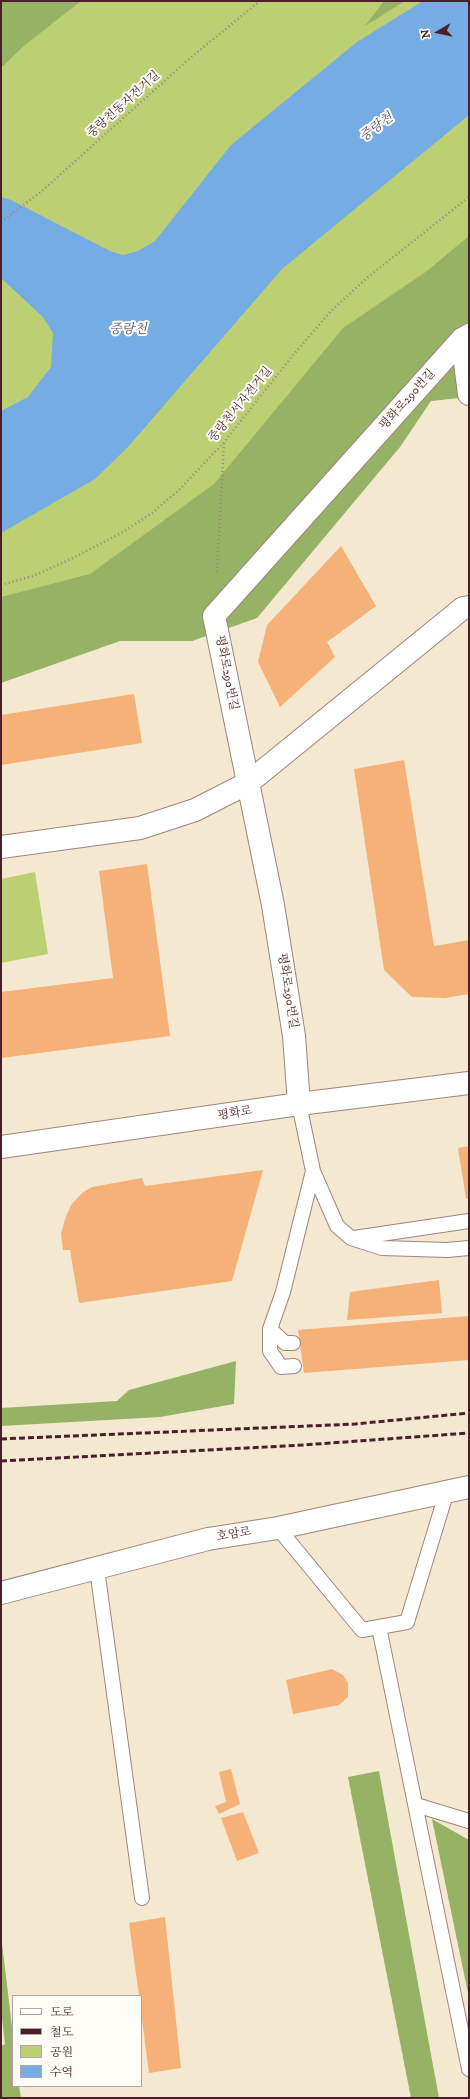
<!DOCTYPE html>
<meta charset="utf-8">
<style>
body{margin:0}
#map{position:relative;width:470px;height:2099px;overflow:hidden;background:#f4e8d1;font-family:"IM FELL DW Pica","Noto Serif KR",serif}
canvas{display:block}
.frame{position:absolute;inset:0;border:2px solid #4a1f2b;pointer-events:none}
.legend{position:absolute;left:12px;top:1995px;width:130px;height:92px;box-sizing:border-box;background:#fdfcf7;border:1px solid #b5a4a5;margin:0;padding:5px 7px;list-style:none;font-size:12px;color:#4a1f2b}
.legend li{display:flex;align-items:center;gap:8px;height:20px}
.legend b{width:20px;border:1px solid #b5a4a5}
.north{position:absolute;left:418px;top:12px;width:40px;height:40px;-webkit-text-stroke:3px #fdfcf7;paint-order:stroke;rotate:261deg;font-size:11px;font-weight:700;line-height:16px;text-align:center;color:#4a1f2b}
.north::after{content:'';display:block;margin:auto;width:14px;height:18px;background:#4a1f2b;clip-path:polygon(50% 0,100% 100%,50% 72%,0 100%)}
</style>
<div id="map">
<canvas width="470" height="2099"></canvas>
<div class="frame"></div>
<ul class="legend">
<li><b style="height:5px;background:#fff"></b>도로</li>
<li><b style="height:5px;background:#4a1f2b"></b>철도</li>
<li><b style="height:11px;background:#bcd073"></b>공원</li>
<li><b style="height:11px;background:#74ace3"></b>수역</li>
</ul>
<div class="north">N</div>
</div>
<script>
const context = document.querySelector('canvas').getContext('2d');
context.lineJoin = 'round';
function fillPath(path, color) { context.fillStyle = color; context.fill(path, 'evenodd'); }
const toPath = rows => new Path2D(rows.map(r => 'M' + r).join(''));
function trace(path, color, width, dash) { context.strokeStyle = color; context.lineWidth = width; context.lineCap = dash ? 'butt' : 'round'; context.setLineDash(dash || []); context.stroke(path); }
function write(font, color, halo, rows, align = 'center') {
  context.font = font + ' "IM FELL DW Pica","Noto Serif KR",serif'; context.lineWidth = 4; context.setLineDash([]); context.textBaseline = 'middle'; context.strokeStyle = halo; context.fillStyle = color; for (const [text, x, y, turn = 0] of rows) {
    context.save(); context.translate(x, y); context.rotate((+turn || 0) * Math.PI / 180); context.textAlign = isNaN(turn) ? turn : align; if (halo) context.strokeText(text, 0, 0); context.fillText(text, 0, 0); context.restore();
  }
}
fillPath(toPath([
 [68,1,469,1,469,299,1,658,1,55],
 [35,872,48,954,1,963,1,879]
]), '#bcd073');
fillPath(toPath([
 [1,1,81,1,25,45,1,68],
 [384,1,405,1,365,26],
 [469,236,469,397,431,401,400,447,257,618,192,641,120,641,1,683,1,597,90,574,214,484,343,328,427,271],
 [236,1361,234,1404,160,1417,1,1426,1,1408,117,1401,129,1390],
 [379,1771,439,2098,411,2098,348,1777],
 [432,1819,469,1840,469,1998],
 [1,1935,13,2035,13,2086,19,2086,21,2098,1,2098,1,2046,5,2044,1,2010]
]), '#95b265');
fillPath(toPath([
 [423,1,469,1,469,115,282,269,127,448,95,479,1,533,1,411,28,397,51,367,53,333,43,317,1,278,1,197,11,200,110,251,123,255,138,251,155,241,231,145,357,42]
]), '#74ace3');
fillPath(toPath([
 [341,546,376,606,327,642,335,657,280,707,258,662,267,625],
 [134,694,142,743,1,765,1,715],
 [404,760,434,946,469,940,469,994,445,998,412,997,384,970,354,769],
 [147,864,170,1036,1,1058,1,992,113,978,99,871],
 [469,1146,469,1198,466,1199,458,1148],
 [263,1170,232,1281,79,1303,70,1250,63,1250,61,1234,65,1219,71,1205,82,1193,92,1187,142,1178,145,1186],
 [439,1280,442,1313,347,1320,350,1292],
 [469,1316,469,1360,304,1373,298,1330],
 [332,1669,343,1675,348,1683,348,1697,339,1705,293,1714,286,1680],
 [231,1769,240,1804,219,1814,215,1806,226,1802,219,1772],
 [243,1812,259,1853,237,1861,221,1818],
 [165,1917,181,2068,149,2073,141,2012,141,1996,139,1996,129,1923]
]), '#f5b178');
const lane = toPath([
 [299,1104,313,1171,337,1226,351,1238,382,1248,447,1250,469,1248],
 [354,1238,469,1221],
 [270,1329,270,1351,281,1367,294,1366],
 [293,1343,285,1343,270,1329,283,1292,313,1171],
 [278,1528,362,1630,407,1622,447,1491],
 [97,1569,142,1898],
 [379,1627,469,2069],
 [416,1805,469,1821]
]);
const street = toPath([
 [462,339,469,394],
 [1,847,140,828,195,810,248,783,463,608,469,607],
 [299,1104,294,1036,273,905,214,616,462,339,469,335],
 [1,1593,208,1539,278,1528,469,1487]
]);
const secondary = toPath([
 [1,1147,299,1104,469,1083]
]);
trace(lane, '#9f847e', 16);
trace(street, '#9f847e', 24);
trace(secondary, '#9f847e', 24);
trace(toPath([
 [1,222,42,191,189,59,260,1],
 [217,572,224,442],
 [1,585,33,576,71,559,123,532,152,513,179,490,224,442,294,354,331,311,368,277,469,197]
]), '#9f847e', 2.5, [1, 3]);
trace(lane, '#fff', 14);
trace(street, '#fff', 22);
trace(secondary, '#fff', 22);
trace(toPath([
 [1,1439,355,1424,469,1413],
 [1,1461,303,1445,469,1433]
]), '#4a1f2b', 3, [6, 3]);
write('12px', '#4a1f2b', '#fdfcf7', [
 ["중랑천동자전거길",124,105,-42],
 ["평화로290번길",408,400,-48],
 ["중랑천서자전거길",241,405,-51],
 ["평화로290번길",226,673,79],
 ["평화로290번길",287,991,81],
 ["평화로",235,1114,-9],
 ["호암로",234,1535,-9]
]);
write('italic 13px', '#5b5775', '#fdfcf7', [
 ["중랑천",377,128,-37],
 ["중랑천",128,330]
]);
</script>
